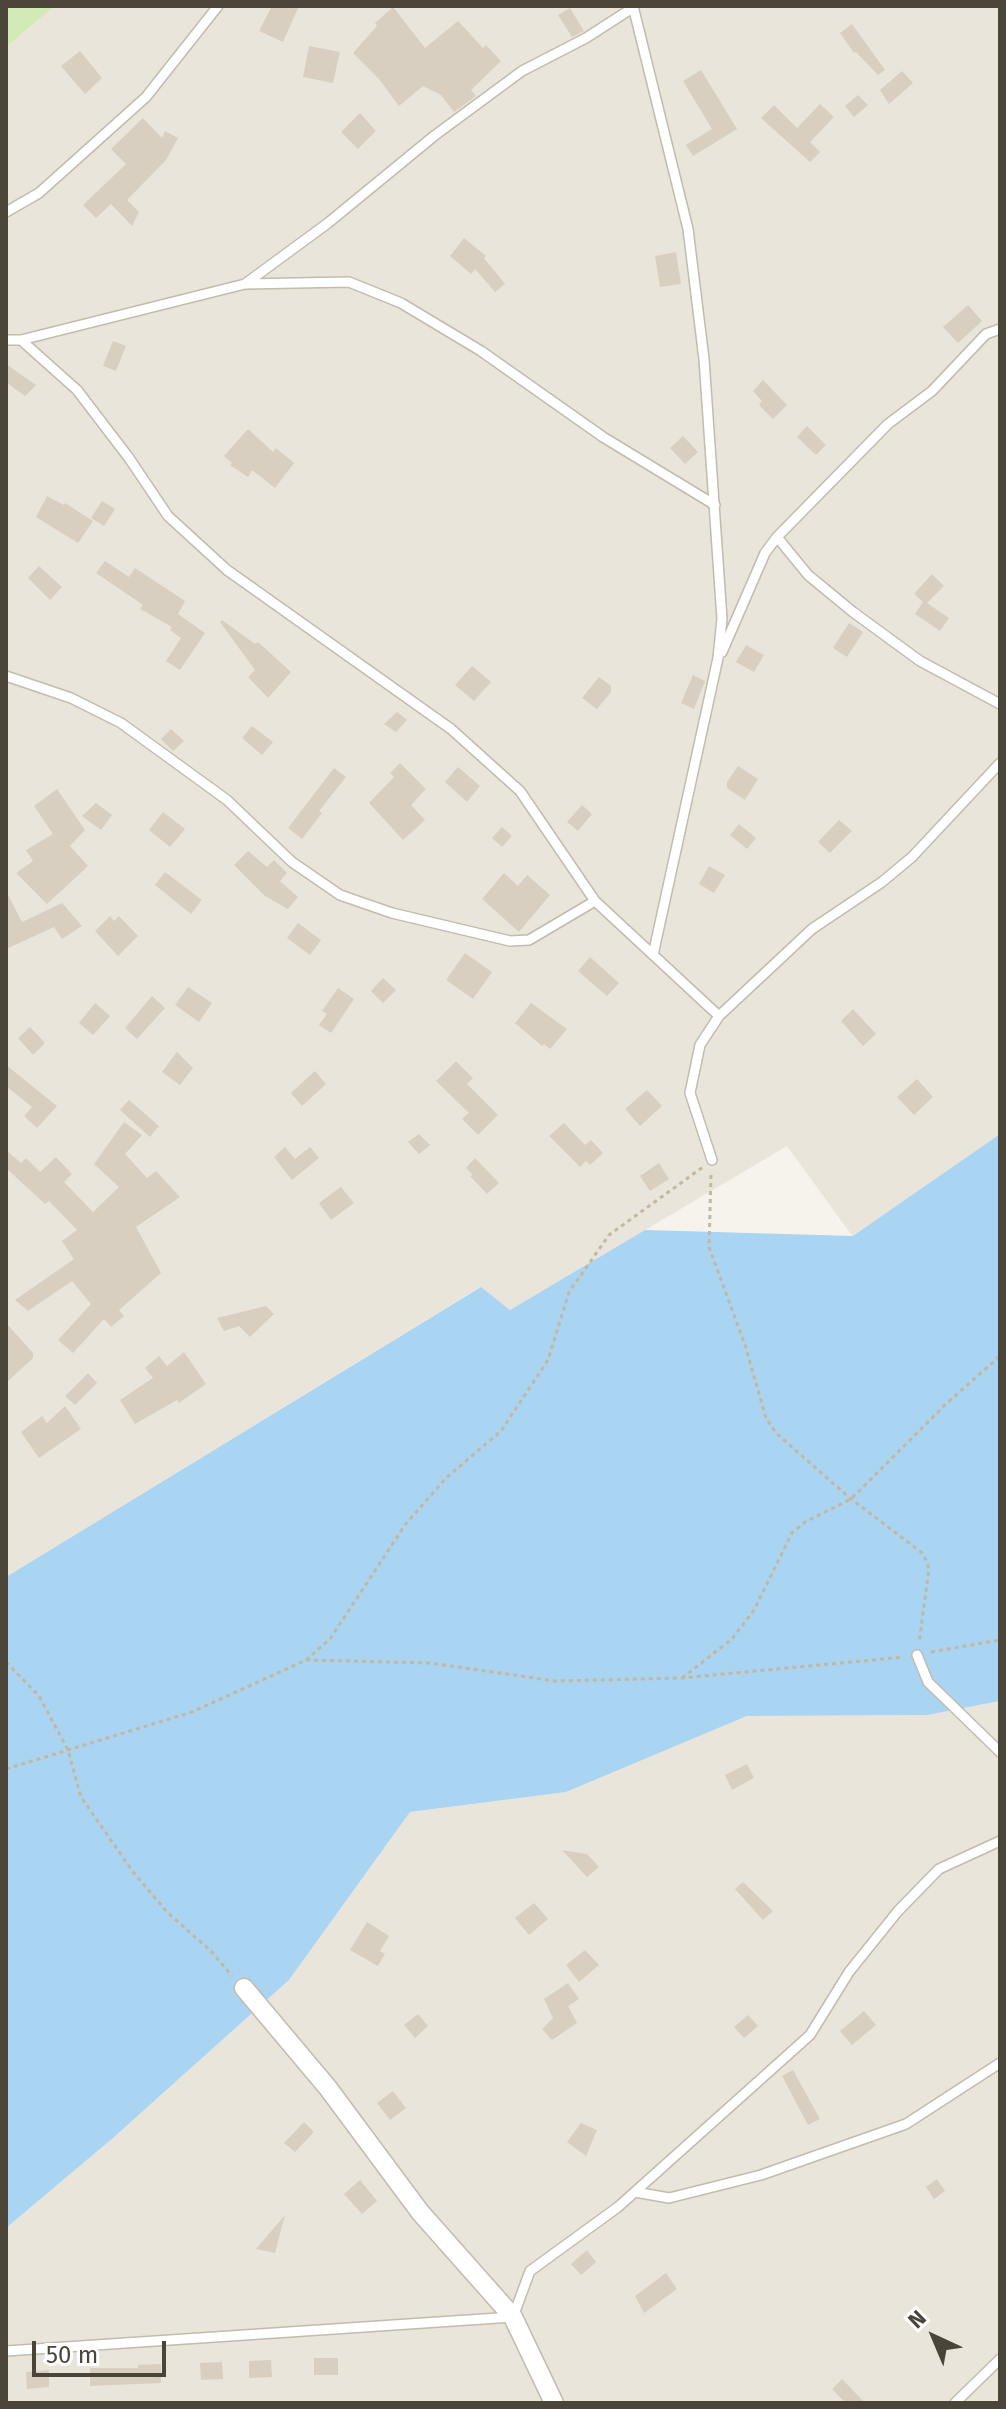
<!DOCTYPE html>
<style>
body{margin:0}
#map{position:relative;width:1006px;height:2409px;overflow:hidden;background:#f6f3ec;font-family:"Fira Sans",sans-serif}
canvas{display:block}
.frame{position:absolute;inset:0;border:8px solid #4b4439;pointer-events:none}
.north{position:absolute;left:894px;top:2297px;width:80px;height:80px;-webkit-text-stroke:6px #fff;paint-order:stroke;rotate:316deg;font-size:22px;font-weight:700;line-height:32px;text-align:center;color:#4b4439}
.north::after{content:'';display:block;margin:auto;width:28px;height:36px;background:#4b4439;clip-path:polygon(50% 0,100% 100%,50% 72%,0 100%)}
.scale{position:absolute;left:32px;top:2341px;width:134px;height:36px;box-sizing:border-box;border:4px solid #4b4439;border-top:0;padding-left:10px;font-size:24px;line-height:28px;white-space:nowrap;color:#4b4439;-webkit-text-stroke:6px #fff;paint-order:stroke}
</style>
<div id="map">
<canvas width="1006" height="2409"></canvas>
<div class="frame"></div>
<div class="north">N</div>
<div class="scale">50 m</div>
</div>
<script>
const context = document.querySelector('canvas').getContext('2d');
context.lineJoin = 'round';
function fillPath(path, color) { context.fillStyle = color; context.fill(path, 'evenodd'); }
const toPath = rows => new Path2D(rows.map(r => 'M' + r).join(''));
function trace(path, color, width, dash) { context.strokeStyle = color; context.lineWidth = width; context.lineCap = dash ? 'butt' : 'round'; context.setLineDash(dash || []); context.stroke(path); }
fillPath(toPath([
 [55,6,1000,6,1000,1134,853,1237,787,1146,510,1310,480,1287,6,1577,6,47],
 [1000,1701,1000,2403,6,2403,6,2228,113,2138,289,1980,410,1812,566,1792,747,1716,927,1715]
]), '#eae5da');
fillPath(toPath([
 [6,6,55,6,6,47]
]), '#d2eab5');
fillPath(toPath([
 [1000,1134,1000,1701,927,1715,747,1716,566,1792,410,1812,289,1980,113,2138,6,2228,6,1577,481,1287,510,1310,645,1230,853,1236]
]), '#a9d4f2');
fillPath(toPath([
 [272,6,299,6,283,42,259,31],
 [393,7,425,48,458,21,483,48,486,45,501,61,471,90,476,96,454,112,441,95,423,86,399,106,379,79,353,53,377,26,375,23],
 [570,8,584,31,572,37,558,15],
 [852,24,885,70,878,75,856,52,854,53,840,33],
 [309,46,340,52,333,83,303,77],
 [80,51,102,78,85,94,61,66],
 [701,70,737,129,693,156,686,145,712,129,683,81],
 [902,71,913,83,889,104,880,90],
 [858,95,868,105,854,117,845,106],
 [820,104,834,117,810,142,820,152,810,162,761,118,774,105,797,128],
 [360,113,376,131,358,149,341,132],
 [143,118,162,138,165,131,178,138,166,160,127,200,139,212,132,226,111,204,96,218,83,205,126,164,111,149],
 [464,238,486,256,484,258,505,284,495,292,475,269,471,274,450,256],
 [676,252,681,284,660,287,655,256],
 [968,305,982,321,958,343,943,327],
 [113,341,126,346,116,371,103,366],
 [6,364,36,385,25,396,6,382],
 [763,380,787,405,773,419,759,405,762,401,753,391],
 [807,426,826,445,816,455,797,437],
 [248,429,273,452,276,448,294,463,275,488,252,470,248,477,230,465,232,463,224,456],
 [683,436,698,452,685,464,670,448],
 [47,496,64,505,65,503,93,521,78,543,36,517],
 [102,501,115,509,104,526,91,518],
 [105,561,129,577,135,568,185,601,178,614,205,633,180,670,166,661,181,638,170,630,172,627,140,609,143,605,96,573],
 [39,566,62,587,50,600,28,578],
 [932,574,944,586,927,603,949,618,940,631,915,614,923,602,914,594],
 [222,620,255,644,258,642,291,672,268,698,248,677,255,670,220,622],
 [849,623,863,632,847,657,833,648],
 [746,645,764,655,754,672,736,662],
 [472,666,491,682,474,701,455,685],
 [693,675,705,681,694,709,681,703],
 [599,677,611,686,611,692,597,709,582,698],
 [397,712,407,720,396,732,384,724],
 [252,726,273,742,262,755,242,738],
 [171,729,184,741,173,751,161,739],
 [400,763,426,789,411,805,425,820,403,840,369,803,394,777,390,773],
 [738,766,758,779,745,800,727,788,727,782],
 [458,767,480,786,467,802,445,782],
 [334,768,346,777,319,811,322,813,302,839,288,828],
 [57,789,85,830,70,846,88,866,47,904,16,873,33,861,26,850,53,834,34,806],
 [96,803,112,815,101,830,82,816],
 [582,805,592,814,578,831,567,822],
 [163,812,185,829,170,847,149,830],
 [839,820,852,831,830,853,818,842],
 [739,824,756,838,747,849,730,835],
 [502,827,512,836,502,847,492,838],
 [248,851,267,867,274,860,287,873,280,881,298,897,288,909,265,896,234,865],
 [709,866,725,875,714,893,699,884],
 [165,872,202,900,191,914,155,885],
 [504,873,518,886,527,875,550,895,519,932,482,899],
 [6,891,22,922,62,903,82,926,62,939,54,927,6,949],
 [110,916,114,921,119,916,138,936,118,956,95,931],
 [298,923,321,940,310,955,287,938],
 [465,953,492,972,473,999,446,980],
 [590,957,619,983,607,996,578,971],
 [383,978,396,990,383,1003,371,991],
 [188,987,212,1003,199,1022,175,1005],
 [338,988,354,999,331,1033,319,1025,327,1014,322,1011],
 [152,996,165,1008,137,1039,125,1028],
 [95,1003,110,1016,93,1035,79,1023],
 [531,1003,567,1029,550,1049,544,1044,542,1046,515,1023],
 [853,1009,876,1034,863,1046,841,1021],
 [30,1027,45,1043,33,1055,18,1038],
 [177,1052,193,1068,180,1085,162,1072],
 [456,1061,473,1078,467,1084,498,1115,478,1135,462,1119,469,1113,436,1081],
 [6,1065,57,1106,37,1128,24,1116,32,1107,6,1086],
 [315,1071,326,1084,302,1106,291,1093],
 [917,1079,933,1097,914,1115,897,1097],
 [647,1090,662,1106,640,1126,625,1109],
 [129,1100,159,1126,150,1137,120,1110],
 [124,1122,142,1135,125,1154,147,1178,156,1171,180,1197,136,1227,161,1273,119,1310,124,1316,111,1327,104,1319,73,1353,58,1340,91,1304,72,1281,28,1311,15,1300,74,1259,62,1241,77,1230,49,1201,45,1204,6,1168,6,1150,21,1163,26,1158,40,1172,56,1157,72,1174,64,1182,93,1212,119,1187,94,1164],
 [564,1123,585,1145,591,1140,603,1153,590,1165,586,1161,580,1167,549,1136],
 [419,1134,430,1145,419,1154,408,1142],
 [285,1147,295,1159,310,1147,319,1158,292,1180,274,1157],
 [475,1158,499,1183,487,1194,470,1176,473,1175,466,1168],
 [659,1163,669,1179,650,1191,640,1176],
 [341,1187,354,1203,331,1220,319,1203],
 [266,1306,274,1314,250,1337,239,1326,224,1331,217,1318],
 [6,1323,33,1353,33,1358,6,1383],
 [184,1352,206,1384,179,1403,177,1400,135,1424,120,1400,153,1378,145,1368,159,1356,167,1366],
 [88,1373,97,1383,75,1405,65,1396],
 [65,1406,81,1429,39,1458,21,1432,42,1416,47,1423],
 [747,1764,754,1778,732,1790,725,1775],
 [562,1850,587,1854,599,1867,587,1877],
 [743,1882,773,1911,763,1920,735,1889],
 [534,1903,548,1919,529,1935,515,1918],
 [367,1922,389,1936,380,1951,385,1954,378,1966,350,1950],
 [585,1950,599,1965,579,1982,566,1965],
 [568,1983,579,1999,568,2006,577,2023,552,2040,542,2029,553,2018,544,1999],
 [864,2011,876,2025,852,2045,840,2031],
 [418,2014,428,2026,415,2038,404,2025],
 [748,2015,758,2026,744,2038,734,2027],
 [793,2070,820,2119,808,2125,782,2076],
 [393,2091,406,2108,390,2120,377,2103],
 [304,2122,314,2132,295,2152,284,2143],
 [581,2123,597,2130,586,2156,567,2142],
 [937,2179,945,2191,934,2199,926,2187],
 [360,2180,377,2201,362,2214,344,2194],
 [285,2215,275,2253,256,2249],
 [587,2250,596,2262,581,2275,571,2264],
 [666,2273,677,2289,644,2313,635,2296],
 [314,2358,338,2358,338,2375,314,2375],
 [271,2360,272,2377,249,2378,249,2361],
 [222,2362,223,2379,201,2380,200,2363],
 [161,2364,161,2383,90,2386,90,2368,138,2368,138,2365],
 [49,2370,49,2387,27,2389,26,2372],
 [842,2379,865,2403,846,2403,832,2389]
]), '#d8cfc1');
const service = toPath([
 [633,6,688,229,704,359,722,619,718,658,653,955],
 [6,212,39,193,146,97,218,6],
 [245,284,328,223,434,136,522,71,586,38,634,7],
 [6,340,21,340,245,284,349,282,401,303,481,351,603,437,715,505],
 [21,340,77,390,129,458,168,516,227,570,451,729,520,791,595,901,719,1016],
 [777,537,808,575,853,612,920,661,1000,704],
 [722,652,765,553,777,537,888,424,932,391,986,334,1000,329],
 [6,676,71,698,121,723,227,800,292,862,340,895,392,913,510,941,529,940,595,901],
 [712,1160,690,1093,700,1045,719,1016,812,929,882,882,912,857,1000,763],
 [917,1655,928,1682,1000,1752],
 [635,2192,669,2198,761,2175,906,2124,1000,2063],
 [6,2351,513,2317,530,2271,618,2207,810,2035,849,1972,898,1911,939,1869,1000,1841],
 [955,2403,1000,2359]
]);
const minor = toPath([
 [244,1988,328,2088,420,2212,513,2317,554,2403]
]);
trace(service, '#c2bbae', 12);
trace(minor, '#c2bbae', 21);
trace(toPath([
 [711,1175,709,1247,746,1348,766,1418,776,1433,851,1499,921,1552,926,1560,929,1569,919,1643],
 [931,1652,1000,1640],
 [306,1660,330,1639,405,1525,446,1478,501,1431,548,1360,569,1292,609,1235,703,1167],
 [6,1662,39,1696,68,1750,81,1797,133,1872,167,1912,211,1951,232,1976],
 [682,1678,732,1639,754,1610,792,1533,805,1522,851,1499,947,1403,1000,1356],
 [6,1769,192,1712,306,1660,430,1663,555,1681,682,1678,904,1657]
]), '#c4b79f', 3, [4, 4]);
trace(service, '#fff', 9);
trace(minor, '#fff', 18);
</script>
